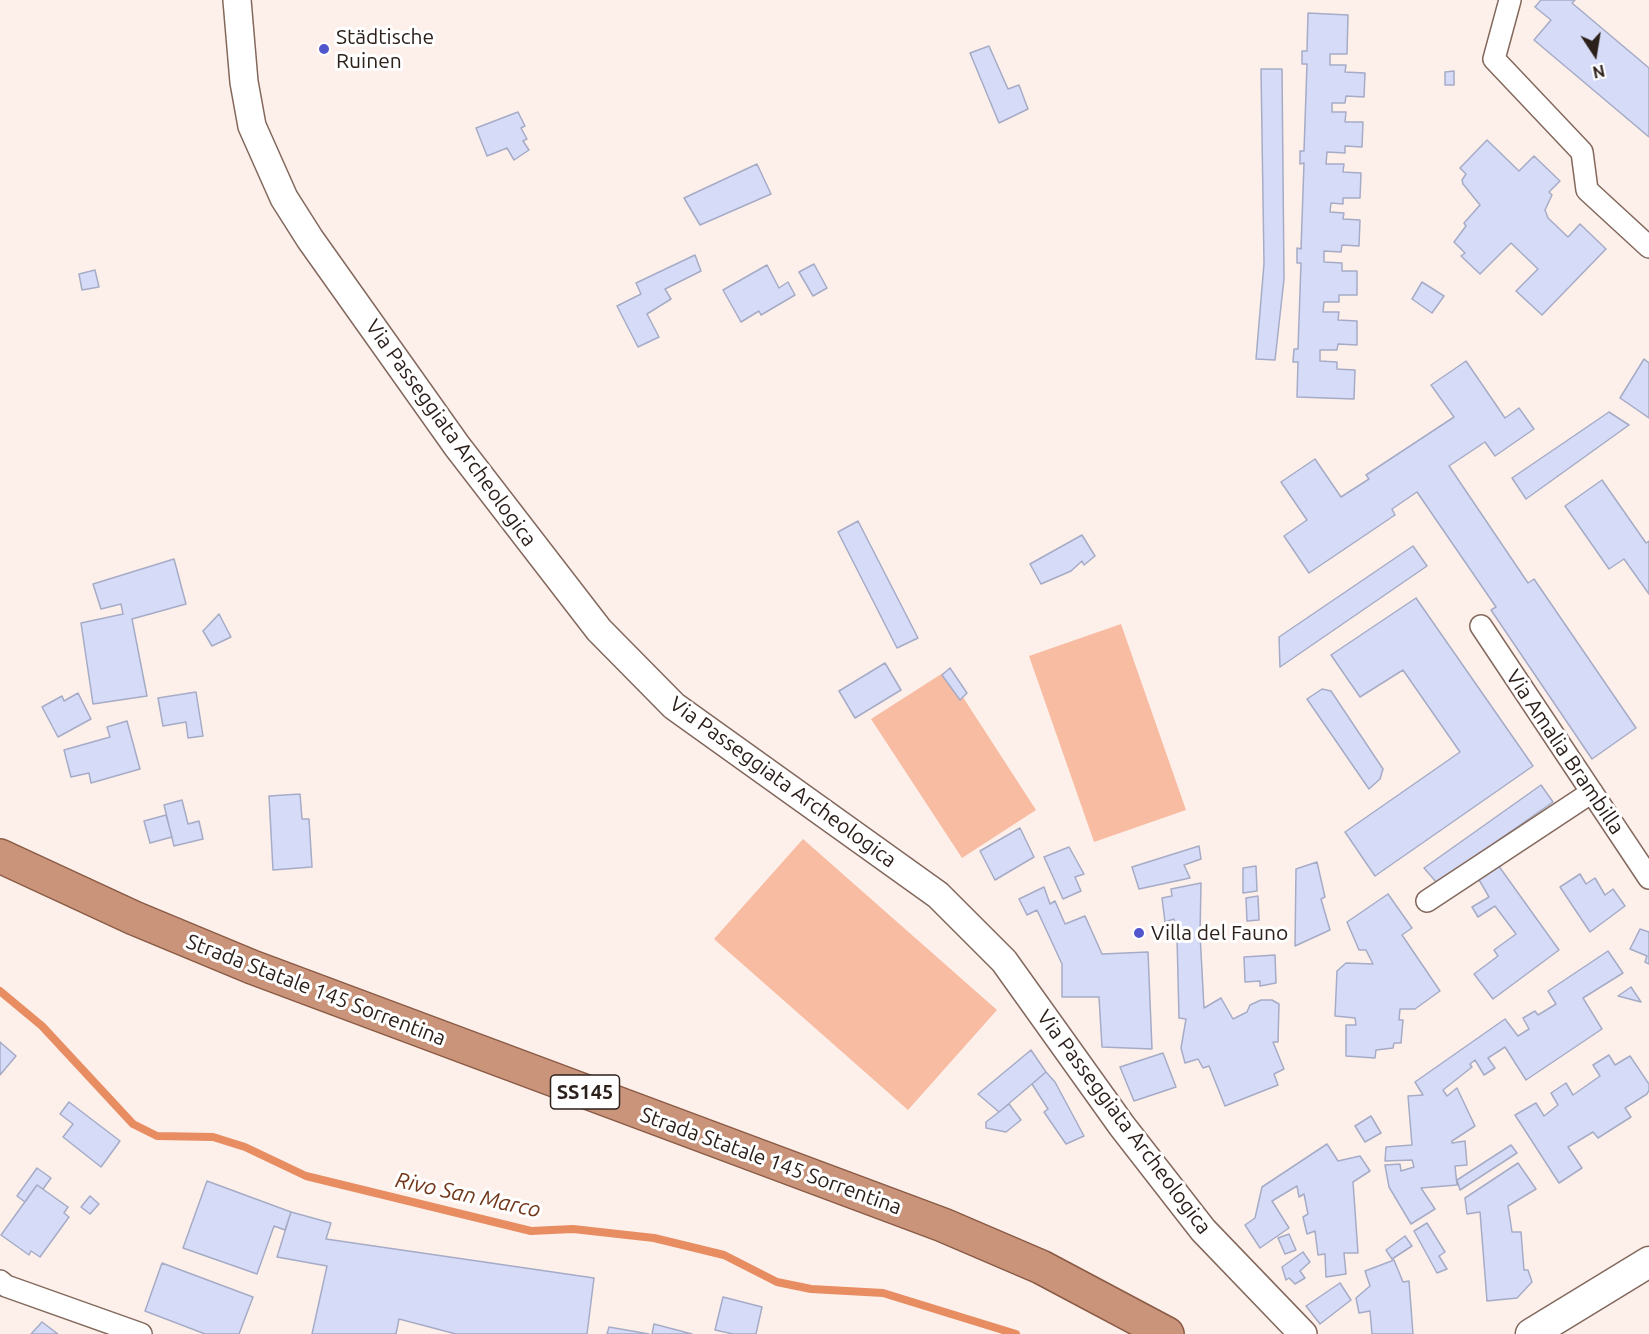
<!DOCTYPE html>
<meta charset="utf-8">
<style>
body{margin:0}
#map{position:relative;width:1649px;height:1334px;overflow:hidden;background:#fdf0eb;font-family:Ubuntu,sans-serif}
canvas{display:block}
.north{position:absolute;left:1565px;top:24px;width:60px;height:60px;-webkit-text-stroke:4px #fff;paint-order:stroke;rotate:168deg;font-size:16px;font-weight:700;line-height:24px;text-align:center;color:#2c201b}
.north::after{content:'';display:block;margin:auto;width:21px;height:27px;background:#2c201b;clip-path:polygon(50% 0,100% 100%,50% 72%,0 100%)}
</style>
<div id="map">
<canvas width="1649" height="1334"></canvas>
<div class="north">N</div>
</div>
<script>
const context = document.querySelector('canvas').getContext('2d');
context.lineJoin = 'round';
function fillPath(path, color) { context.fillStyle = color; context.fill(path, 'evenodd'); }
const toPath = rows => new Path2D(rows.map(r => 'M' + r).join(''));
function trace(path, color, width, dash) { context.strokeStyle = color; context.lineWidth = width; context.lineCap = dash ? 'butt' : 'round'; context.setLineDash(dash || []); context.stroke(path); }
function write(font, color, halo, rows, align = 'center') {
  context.font = font + ' Ubuntu,sans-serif'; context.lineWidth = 6; context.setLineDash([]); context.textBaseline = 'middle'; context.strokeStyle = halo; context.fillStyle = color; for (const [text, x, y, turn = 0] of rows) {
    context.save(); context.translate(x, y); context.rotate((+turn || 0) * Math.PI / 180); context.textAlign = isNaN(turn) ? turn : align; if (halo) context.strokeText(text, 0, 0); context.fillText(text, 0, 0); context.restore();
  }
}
fillPath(toPath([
 [1121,624,1186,810,1094,842,1029,656],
 [946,671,1036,810,962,858,871,719],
 [803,839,997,1010,908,1110,714,939]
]), '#f8bca2');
trace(toPath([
 [0,991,42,1026,133,1124,157,1136,213,1137,245,1147,306,1176,531,1231,573,1229,654,1238,724,1255,777,1282,811,1289,883,1293,1016,1334]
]), '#e88c62', 8);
const building = toPath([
 [1541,0,1575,0,1572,3,1649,68,1649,137,1534,40,1551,20,1535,7,1541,0],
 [1308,13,1348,15,1347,54,1330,54,1330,65,1346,65,1345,72,1365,73,1364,97,1346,96,1345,103,1332,103,1332,112,1346,112,1345,122,1363,122,1362,147,1345,146,1345,153,1327,152,1326,164,1344,164,1343,172,1361,173,1360,198,1343,198,1343,204,1331,203,1330,212,1344,213,1343,219,1360,220,1359,246,1342,245,1341,252,1324,251,1324,262,1342,263,1342,271,1357,271,1357,295,1339,295,1339,302,1324,302,1323,312,1339,312,1338,320,1357,321,1357,345,1338,344,1337,350,1320,350,1320,361,1337,362,1337,369,1355,370,1354,399,1297,397,1298,362,1293,362,1294,349,1298,349,1301,263,1297,263,1297,248,1301,249,1304,163,1300,164,1300,151,1304,151,1307,64,1302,64,1302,51,1307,51,1308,13],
 [989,46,1008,89,1019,85,1028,109,999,123,970,53,989,46],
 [1261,69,1282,69,1284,279,1275,360,1256,359,1264,264,1261,69],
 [1454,71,1454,85,1445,85,1445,72,1454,71],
 [518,112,525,126,521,128,527,139,523,141,529,150,514,160,507,148,487,156,476,128,518,112],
 [1487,140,1519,171,1534,156,1560,181,1549,192,1552,195,1545,210,1548,218,1568,237,1580,224,1606,249,1542,315,1516,291,1538,269,1511,243,1480,274,1461,256,1465,253,1454,242,1466,226,1464,223,1480,205,1463,184,1462,180,1466,174,1460,168,1487,140],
 [757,164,771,194,700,225,684,198,757,164],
 [695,255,701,271,665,289,671,299,647,314,659,337,638,347,617,306,641,294,636,283,695,255],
 [814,264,827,288,813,296,799,272,814,264],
 [767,265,779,288,788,282,795,295,761,315,759,311,741,322,723,290,767,265],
 [95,270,99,287,82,290,79,274,95,270],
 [1422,282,1444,296,1432,313,1412,299,1422,282],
 [1644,359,1649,363,1649,418,1620,398,1644,359],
 [1466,361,1505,418,1519,408,1534,429,1495,456,1485,442,1449,466,1528,583,1534,579,1636,728,1592,759,1491,610,1496,607,1417,492,1392,509,1395,515,1309,573,1284,536,1307,520,1281,482,1315,459,1341,497,1369,479,1366,475,1454,417,1431,385,1466,361],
 [1609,412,1629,425,1526,499,1512,478,1609,412],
 [1602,480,1646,543,1649,541,1649,594,1624,559,1609,569,1565,506,1602,480],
 [858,521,918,638,897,648,838,532,858,521],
 [1082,535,1095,556,1084,565,1082,561,1071,571,1041,584,1030,564,1082,535],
 [1413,546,1427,566,1280,667,1279,637,1413,546],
 [174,559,186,604,132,619,147,696,93,704,81,623,123,614,121,604,101,609,93,584,174,559],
 [1416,598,1533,766,1375,876,1345,832,1460,752,1403,670,1360,697,1331,655,1416,598],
 [219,614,231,637,212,646,203,631,219,614],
 [885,663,901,690,855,718,839,691,885,663],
 [950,668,967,693,960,700,942,675,950,668],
 [1322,689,1331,691,1383,769,1380,779,1369,789,1307,699,1322,689],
 [196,692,203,736,188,738,186,722,163,726,158,698,196,692],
 [78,693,91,719,58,737,42,707,62,696,64,701,78,693],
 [127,721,140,769,91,783,89,773,71,777,64,750,110,737,107,727,127,721],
 [1541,785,1553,802,1437,883,1424,868,1541,785],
 [300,794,302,819,309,819,312,867,273,870,269,796,300,794],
 [182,800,188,824,199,821,203,839,174,846,164,805,182,800],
 [166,815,172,837,150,843,144,821,166,815],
 [1020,828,1034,857,995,880,980,851,1020,828],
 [1199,846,1201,859,1184,865,1190,878,1139,889,1132,867,1199,846],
 [1069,847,1084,874,1075,877,1081,891,1063,899,1044,857,1069,847],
 [1317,862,1325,897,1321,899,1330,930,1295,946,1296,869,1317,862],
 [1498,865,1559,950,1493,999,1474,974,1498,956,1494,950,1516,934,1495,906,1478,917,1472,907,1489,897,1478,878,1498,865],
 [1256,866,1257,891,1243,893,1243,868,1256,866],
 [1580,874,1586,884,1595,878,1605,895,1613,889,1625,906,1590,932,1560,887,1580,874],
 [1201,883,1200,934,1204,1008,1221,998,1233,1019,1247,1012,1250,1005,1261,1000,1272,1000,1279,1004,1278,1042,1273,1042,1284,1069,1274,1074,1278,1085,1225,1106,1209,1066,1203,1068,1198,1059,1185,1063,1181,1048,1186,1019,1179,1018,1177,937,1174,919,1165,922,1162,898,1172,896,1171,889,1201,883],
 [1044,887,1050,904,1055,901,1065,924,1085,916,1102,954,1148,952,1152,1049,1102,1047,1099,997,1062,997,1062,964,1037,910,1027,915,1019,899,1044,887],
 [1388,894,1412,928,1402,935,1440,991,1415,1009,1400,1009,1399,1020,1403,1020,1401,1043,1394,1043,1393,1048,1376,1050,1375,1058,1346,1056,1346,1025,1356,1025,1355,1018,1335,1016,1337,971,1346,963,1373,964,1366,950,1359,950,1347,922,1388,894],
 [1258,896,1259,920,1247,921,1246,898,1258,896],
 [1640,929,1649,932,1649,964,1645,962,1647,956,1630,949,1640,929],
 [1608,951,1623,973,1583,998,1602,1029,1526,1080,1505,1047,1488,1058,1495,1068,1484,1075,1475,1060,1470,1064,1472,1067,1443,1090,1447,1096,1457,1088,1475,1126,1452,1141,1452,1143,1465,1141,1467,1165,1455,1166,1457,1185,1421,1188,1435,1209,1411,1224,1389,1187,1385,1165,1400,1164,1401,1171,1414,1167,1412,1160,1385,1161,1386,1147,1412,1145,1408,1096,1423,1095,1415,1082,1505,1019,1518,1036,1529,1029,1523,1018,1535,1011,1538,1015,1556,1004,1548,991,1608,951],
 [1275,955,1276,983,1260,986,1260,981,1245,982,1244,957,1275,955],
 [1631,987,1641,1002,1618,996,1631,987],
 [0,1042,16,1056,0,1075,0,1042],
 [1031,1050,1046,1072,999,1112,978,1094,1031,1050],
 [1163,1053,1176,1087,1134,1101,1120,1067,1163,1053],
 [1609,1055,1615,1065,1630,1056,1649,1084,1649,1090,1647,1094,1625,1108,1631,1117,1598,1138,1593,1132,1568,1147,1582,1168,1559,1183,1515,1115,1536,1103,1544,1116,1558,1105,1551,1093,1566,1083,1573,1095,1600,1076,1593,1065,1609,1055],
 [1046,1072,1055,1082,1084,1136,1066,1144,1044,1112,1048,1109,1032,1084,1046,1072],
 [69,1102,120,1141,101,1167,63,1137,73,1124,60,1114,69,1102],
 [1009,1104,1021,1120,1006,1132,986,1128,986,1122,1009,1104],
 [1371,1116,1381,1133,1365,1142,1355,1126,1371,1116],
 [1327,1144,1338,1161,1360,1156,1370,1171,1353,1182,1358,1253,1344,1253,1346,1274,1326,1277,1325,1254,1318,1255,1315,1231,1307,1234,1303,1217,1308,1214,1304,1194,1299,1197,1297,1186,1272,1201,1289,1228,1260,1248,1245,1225,1255,1218,1262,1187,1327,1144],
 [1511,1145,1517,1153,1460,1190,1457,1180,1511,1145],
 [1518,1163,1536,1189,1508,1206,1512,1232,1521,1232,1524,1270,1528,1270,1532,1282,1517,1298,1487,1301,1480,1212,1467,1214,1465,1198,1518,1163],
 [37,1168,51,1178,43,1189,37,1185,25,1202,17,1196,37,1168],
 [207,1181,291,1212,285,1230,274,1226,257,1274,183,1248,207,1181],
 [37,1185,68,1207,64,1213,69,1217,40,1257,31,1251,29,1255,1,1235,37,1185],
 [90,1196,99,1204,90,1214,81,1207,90,1196],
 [291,1212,331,1223,326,1239,594,1278,587,1334,456,1334,399,1319,396,1334,312,1334,327,1266,277,1257,291,1212],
 [1427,1223,1445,1252,1439,1256,1447,1269,1437,1273,1414,1231,1427,1223],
 [1289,1234,1296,1250,1285,1254,1278,1238,1289,1234],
 [1405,1236,1412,1246,1392,1259,1386,1250,1405,1236],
 [1303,1252,1310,1262,1300,1271,1305,1278,1295,1284,1289,1278,1286,1280,1282,1267,1303,1252],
 [1394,1260,1403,1282,1409,1281,1413,1334,1372,1334,1370,1311,1359,1313,1356,1298,1370,1286,1365,1271,1394,1260],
 [162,1263,253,1297,239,1334,205,1334,145,1311,162,1263],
 [1340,1283,1351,1300,1320,1324,1306,1306,1340,1283],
 [723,1297,762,1307,756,1334,733,1334,715,1330,723,1297],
 [42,1322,58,1334,31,1334,42,1322],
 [654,1324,692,1334,652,1334,654,1324],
 [609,1327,649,1334,607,1334,609,1327]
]);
fillPath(building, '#d6dcf8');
trace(building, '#a6abc6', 1.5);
const minor = toPath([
 [1510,0,1494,59,1582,152,1587,190,1649,247],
 [1481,626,1649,878],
 [1427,901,1592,792],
 [0,1281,6,1286,141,1334]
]);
const tertiary = toPath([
 [237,0,244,82,252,126,284,198,310,239,457,446,599,630,674,706,938,895,1004,961,1122,1126,1203,1230,1303,1334]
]);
const secondary = toPath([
 [1531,1334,1649,1262]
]);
const trunk = toPath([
 [0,856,134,918,252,967,943,1225,1041,1267,1167,1334]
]);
trace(minor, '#83685c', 24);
trace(tertiary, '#83685c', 30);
trace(secondary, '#83685c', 33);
trace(trunk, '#8a5a44', 36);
trace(minor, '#fff', 21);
trace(tertiary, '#fff', 27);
trace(secondary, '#fff', 30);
trace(trunk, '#ca947b', 33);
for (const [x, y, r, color] of [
 [324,49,6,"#5256cc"],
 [1139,933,6,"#5256cc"]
]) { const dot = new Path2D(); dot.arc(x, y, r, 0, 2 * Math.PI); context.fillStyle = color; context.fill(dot); trace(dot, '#fff', 2); }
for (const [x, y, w] of [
 [585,1092,69]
]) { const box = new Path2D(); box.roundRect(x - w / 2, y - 17, w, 34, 4.5); context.fillStyle = '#fff'; context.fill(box); trace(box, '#2c201b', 1.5); }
write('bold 20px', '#2c201b', null, [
 ["SS145",585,1092]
]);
write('21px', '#2c201b', '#fff', [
 ["Städtische",336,37],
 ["Ruinen",336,61],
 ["Villa del Fauno",1151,933]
], 'left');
write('21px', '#2c201b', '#fff', [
 ["Via Passeggiata Archeologica",451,433,54],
 ["Via Amalia Brambilla",1565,752,56],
 ["Via Passeggiata Archeologica",783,782,36],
 ["Strada Statale 145 Sorrentina",316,990,21],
 ["Via Passeggiata Archeologica",1124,1122,53],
 ["Strada Statale 145 Sorrentina",771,1161,20]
]);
write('italic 22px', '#72371a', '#fff', [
 ["Rivo San Marco",468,1195,12]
]);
</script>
